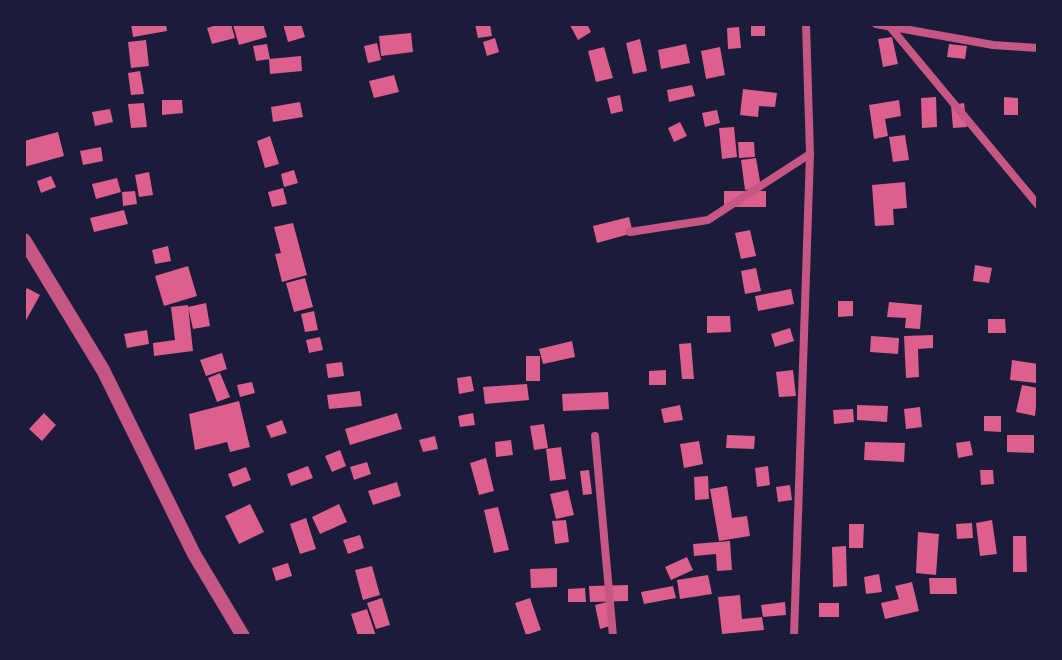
<!DOCTYPE html>
<style>
body{margin:0}
#map{position:relative;width:1062px;height:660px;overflow:hidden;background:#1b1b3a;font-family:Rubik,sans-serif}
canvas{display:block}
.frame{position:absolute;inset:0;border:26px solid #1b1b3a;pointer-events:none}
</style>
<div id="map">
<canvas width="1062" height="660"></canvas>
<div class="frame"></div>
</div>
<script>
const context = document.querySelector('canvas').getContext('2d');
context.lineJoin = 'round';
function fillPath(path, color) { context.fillStyle = color; context.fill(path, 'evenodd'); }
const toPath = rows => new Path2D(rows.map(r => 'M' + r).join(''));
function trace(path, color, width, dash) { context.strokeStyle = color; context.lineWidth = width; context.lineCap = dash ? 'butt' : 'round'; context.setLineDash(dash || []); context.stroke(path); }
fillPath(toPath([
 [131,24,166,24,167,31,133,37],
 [220,24,231,24,235,38,212,44,207,28],
 [263,24,267,37,239,45,233,25],
 [283,24,301,24,305,37,288,42],
 [475,24,490,24,492,36,478,38],
 [587,24,591,32,578,40,570,25],
 [751,24,765,24,765,36,751,36],
 [739,27,741,48,728,49,727,28],
 [411,33,413,52,381,56,379,36],
 [892,37,898,64,883,67,878,39],
 [495,38,499,52,487,56,483,42],
 [640,39,647,71,633,74,626,43],
 [146,40,149,66,131,68,128,42],
 [377,43,381,60,368,63,364,46],
 [267,44,270,59,256,61,253,46],
 [686,44,690,63,661,69,658,50],
 [949,44,967,46,965,59,947,57],
 [604,47,613,78,596,82,588,51],
 [720,47,725,75,706,79,701,51],
 [301,56,302,71,270,74,269,59],
 [140,71,144,94,131,95,128,73],
 [394,75,399,92,374,98,369,81],
 [692,85,695,96,669,102,667,90],
 [743,89,777,93,775,107,759,106,758,117,740,115],
 [620,95,623,111,611,114,607,98],
 [936,97,937,127,922,128,921,98],
 [1004,97,1018,98,1018,115,1004,115],
 [162,100,182,100,183,113,162,115],
 [899,100,901,116,885,119,888,136,874,139,869,105],
 [300,102,303,117,273,122,271,107],
 [144,103,147,127,131,128,128,104],
 [964,103,967,127,953,128,951,105],
 [110,109,113,122,95,126,92,112],
 [717,110,720,123,705,127,702,113],
 [680,122,687,136,674,142,668,128],
 [734,127,737,157,722,159,719,128],
 [58,132,64,156,24,167,24,141],
 [905,135,909,160,893,162,889,137],
 [270,136,279,164,265,168,257,141],
 [738,142,754,142,755,157,739,158],
 [101,147,103,161,83,165,80,151],
 [756,158,761,187,745,190,741,160],
 [294,170,298,183,284,187,281,174],
 [149,172,153,195,139,197,135,175],
 [51,176,56,187,41,193,37,181],
 [117,178,121,192,96,199,92,184],
 [905,182,907,208,893,209,894,225,875,226,872,185],
 [283,188,287,204,272,207,268,192],
 [135,191,137,204,123,206,122,192],
 [724,191,766,191,766,207,724,207],
 [124,210,128,224,94,232,90,218],
 [629,217,633,233,597,243,593,226],
 [293,223,307,275,282,282,275,254,281,253,274,227],
 [750,230,756,256,741,259,735,233],
 [168,246,171,261,155,264,152,250],
 [975,265,992,268,989,283,973,281],
 [188,266,197,296,164,306,155,276],
 [756,268,761,291,745,294,741,271],
 [305,278,313,307,294,312,286,283],
 [27,288,40,295,24,324,24,294],
 [791,289,794,304,758,311,755,296],
 [838,301,853,301,853,316,838,317],
 [889,302,922,305,920,329,905,328,906,318,887,317],
 [206,303,210,326,193,329,188,307],
 [188,305,193,351,154,356,153,343,175,340,171,307],
 [314,311,318,330,305,332,301,314],
 [707,316,730,316,731,332,707,333],
 [988,319,1005,319,1006,333,988,333],
 [790,328,794,341,775,347,771,334],
 [147,330,149,344,127,348,124,334],
 [933,335,933,348,918,349,919,377,906,378,904,336],
 [871,336,899,338,898,354,870,352],
 [320,337,323,350,309,353,306,340],
 [572,341,575,357,543,364,539,349],
 [691,343,694,379,682,379,679,344],
 [222,353,227,369,206,376,200,360],
 [526,356,540,356,540,381,526,381],
 [1012,360,1038,364,1036,383,1010,380],
 [342,362,344,376,328,378,326,364],
 [666,370,666,385,649,385,649,371],
 [793,370,796,396,779,397,776,372],
 [220,373,230,397,217,402,208,378],
 [471,376,474,391,459,394,457,378],
 [252,382,255,393,240,397,237,385],
 [527,384,529,400,485,404,483,387],
 [1022,385,1038,388,1035,416,1016,412],
 [360,391,362,406,329,409,327,395],
 [608,392,609,409,563,411,562,394],
 [239,401,250,447,230,452,227,442,195,450,189,414],
 [680,405,683,420,664,423,661,409],
 [857,405,888,406,887,422,857,420],
 [920,407,922,427,906,429,904,409],
 [853,409,854,422,834,424,833,410],
 [44,413,56,425,42,441,29,429],
 [397,413,402,429,350,445,345,429],
 [473,413,475,425,460,427,458,416],
 [984,416,1001,416,1001,432,984,431],
 [282,420,287,433,271,438,266,426],
 [544,424,548,448,534,450,530,426],
 [727,435,755,436,754,449,726,448],
 [1007,435,1034,435,1034,453,1007,452],
 [435,436,438,449,423,452,419,440],
 [511,440,513,455,496,457,495,442],
 [699,441,703,464,684,468,680,444],
 [970,441,973,455,958,458,956,443],
 [865,442,905,443,904,462,864,460],
 [561,447,566,479,550,481,546,449],
 [340,450,346,466,332,472,325,456],
 [486,458,494,491,479,495,470,463],
 [367,462,371,474,354,480,350,467],
 [308,466,313,478,291,486,287,474],
 [768,466,770,485,757,487,755,468],
 [246,467,251,480,233,487,228,474],
 [589,470,592,494,583,495,580,471],
 [980,470,993,470,994,484,981,485],
 [708,476,709,499,695,500,694,477],
 [397,482,401,496,373,505,368,491],
 [790,485,792,500,778,502,776,487],
 [727,486,732,518,747,516,750,536,719,541,710,489],
 [568,490,574,515,556,519,550,494],
 [250,504,264,532,239,544,225,516],
 [339,504,347,522,320,534,312,517],
 [498,507,509,550,494,553,484,510],
 [306,518,316,549,300,554,290,524],
 [566,520,569,542,555,544,552,521],
 [992,520,997,554,980,556,976,523],
 [972,523,973,538,957,539,956,524],
 [849,524,864,524,863,548,849,548],
 [918,532,939,534,936,575,916,573],
 [360,535,364,548,348,554,343,540],
 [1013,536,1026,536,1027,572,1013,572],
 [730,541,732,570,717,571,716,554,694,556,693,544],
 [846,546,847,586,833,587,832,547],
 [687,557,693,570,671,580,665,567],
 [288,563,292,576,276,581,272,568],
 [372,566,380,595,363,600,355,570],
 [557,568,557,587,531,588,530,569],
 [879,574,882,592,866,594,864,577],
 [708,575,712,594,680,599,677,580],
 [929,578,956,578,957,594,930,594],
 [912,582,919,611,885,619,881,603,899,599,895,586],
 [628,585,628,601,590,602,589,586],
 [673,586,676,598,644,604,641,592],
 [585,588,586,602,568,602,568,589],
 [740,595,742,619,762,617,764,630,722,634,718,597],
 [382,598,390,625,376,629,367,603],
 [530,598,541,630,526,635,515,603],
 [607,602,613,625,600,629,595,605],
 [785,602,786,615,763,617,761,605],
 [819,603,839,603,839,617,819,617],
 [367,609,376,636,358,636,351,614]
]), '#dd5f8e');
trace(toPath([
 [876,24,993,45,1038,48],
 [891,28,1038,205],
 [630,232,708,220,810,154],
 [595,436,613,636],
 [794,636,810,154,806,24]
]), '#c65784', 8);
trace(toPath([
 [24,240,103,370,194,554,243,636]
]), '#c65784', 14);
</script>
